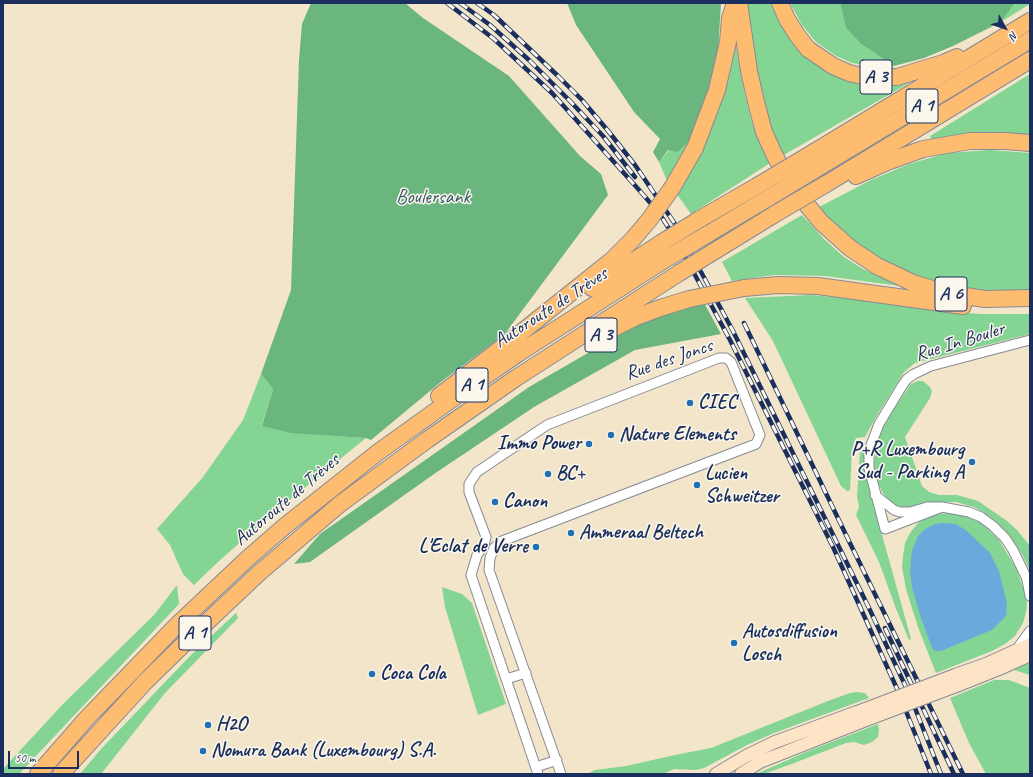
<!DOCTYPE html>
<meta charset="utf-8">
<style>
body{margin:0}
#map{position:relative;width:1033px;height:777px;overflow:hidden;background:#f2e5ca;font-family:Caveat,sans-serif}
canvas{display:block}
.frame{position:absolute;inset:0;border:4px solid #1b2f5e;pointer-events:none}
.north{position:absolute;left:985px;top:8px;width:40px;height:40px;-webkit-text-stroke:3px #fbf7ec;paint-order:stroke;rotate:130deg;font-size:11px;font-weight:700;line-height:16px;text-align:center;color:#1b2f5e}
.north::after{content:'';display:block;margin:auto;width:14px;height:18px;background:#1b2f5e;clip-path:polygon(50% 0,100% 100%,50% 72%,0 100%)}
.scale{position:absolute;left:8px;top:751px;width:71px;height:18px;box-sizing:border-box;border:2px solid #1b2f5e;border-top:0;padding-left:5px;font-size:12px;line-height:14px;white-space:nowrap;color:#1b2f5e;-webkit-text-stroke:3px #fbf7ec;paint-order:stroke}
</style>
<div id="map">
<canvas width="1033" height="777"></canvas>
<div class="frame"></div>
<div class="north">N</div>
<div class="scale">50 m</div>
</div>
<script>
const context = document.querySelector('canvas').getContext('2d');
context.lineJoin = 'round';
function fillPath(path, color) { context.fillStyle = color; context.fill(path, 'evenodd'); }
const toPath = rows => new Path2D(rows.map(r => 'M' + r).join(''));
function trace(path, color, width, dash) { context.strokeStyle = color; context.lineWidth = width; context.lineCap = dash ? 'butt' : 'round'; context.setLineDash(dash || []); context.stroke(path); }
function write(font, color, halo, rows, align = 'center') {
  context.font = font + ' Caveat,sans-serif'; context.lineWidth = 3; context.setLineDash([]); context.textBaseline = 'middle'; context.strokeStyle = halo; context.fillStyle = color; for (const [text, x, y, turn = 0] of rows) {
    context.save(); context.translate(x, y); context.rotate((+turn || 0) * Math.PI / 180); context.textAlign = isNaN(turn) ? turn : align; if (halo) context.strokeText(text, 0, 0); context.fillText(text, 0, 0); context.restore();
  }
}
fillPath(toPath([
 [746,3,772,3,780,23,791,40,804,54,909,80,911,82,782,156,769,124,759,88],
 [790,3,840,3,846,28,861,44,894,66,880,68,867,66,852,63,836,56,816,42,802,25],
 [1015,3,1030,3,1030,4,1001,22],
 [734,46,736,46,744,91,752,123,770,163,691,214,676,193,701,151,715,118,729,66],
 [1030,74,1030,139,932,142,930,136],
 [694,135,668,183,659,162,669,150],
 [990,150,1030,153,1030,289,1004,292,966,289,931,281,900,269,868,251,842,231,819,207,871,180,909,164,947,153],
 [802,215,824,239,844,257,863,269,900,286,825,276,774,275,732,281,722,262],
 [811,295,874,301,917,308,980,314,1030,314,1030,334,915,363,904,372,876,417,865,437,856,438,852,449,850,490,847,491,841,486,773,341,745,298],
 [261,374,273,389,262,425,286,432,366,438,276,511,219,561,194,585,183,574,170,545,157,529,203,477,243,420],
 [918,381,923,381,930,387,932,391,930,398,905,437,922,486,929,492,939,495,957,495,978,501,1007,521,1017,530,1030,546,1030,571,1022,554,1010,536,996,521,985,513,974,507,956,502,943,502,912,507,899,507,890,502,883,493,877,481,874,464,876,447,882,429,893,410,911,384],
 [860,451,864,453,865,468,871,495,911,639,909,640,895,606,879,562,856,515,859,507,857,496],
 [950,513,963,515,973,519,981,523,999,540,1016,568,1024,590,1027,602,1026,612,1023,623,1015,636,1005,644,992,651,936,673,918,627,906,589,902,567,903,556,905,543,910,533,918,523,927,517,937,514],
 [177,585,179,604,19,774,3,774,3,769,63,704,154,615],
 [442,587,462,594,472,603,506,704,478,715,445,607],
 [236,613,238,618,165,693,101,774,80,774,101,749,191,655],
 [1030,663,1030,675,1014,670,1015,669],
 [994,680,1009,680,1030,688,1030,774,986,774,969,743,950,698],
 [857,692,865,693,869,698,774,733,747,745,704,768,696,770,674,769,663,774,587,774,595,770,626,766,675,755,711,748,828,701,850,693],
 [878,724,879,730,878,737,872,742,864,745,854,742,846,743,789,765,763,774,756,774,806,752]
]), '#84d494');
fillPath(toPath([
 [311,3,405,3,423,18,509,76,580,156,601,174,608,195,504,335,442,381,371,440,366,438,290,433,262,426,273,389,261,374,291,290,299,60,302,24],
 [567,3,721,3,718,52,713,77,694,135,678,152,668,150,659,162,653,152,660,139,634,112,576,25],
 [840,3,1015,3,1001,22,953,46,924,58,894,66,861,44,846,28],
 [703,301,721,334,635,350,534,407,434,474,310,562,294,564,320,534,529,387,645,320]
]), '#6bb67e');
fillPath(toPath([
 [944,523,956,524,967,531,990,553,999,571,1007,604,1006,616,992,630,941,651,935,651,932,648,921,618,912,588,910,570,912,551,918,536,925,529,935,524]
]), '#6ba9dd');
const minor = toPath([
 [875,495,894,510,900,512,910,512,927,507,942,507,969,512,981,517,993,526,1005,538,1013,550,1030,585],
 [942,507,885,529,869,468,869,456,871,445,879,424,902,386,907,379,914,374,931,366,1030,340],
 [1027,580,1030,596],
 [1017,649,1030,631],
 [506,679,526,673],
 [536,767,557,760],
 [538,774,471,575,477,555,484,545,486,537,469,492,469,484,477,472,547,425,719,358,726,358,731,362,760,435,756,444,502,541,494,548,490,558,489,570,561,774]
]);
const secondary = toPath([
 [955,675,986,664,1030,644],
 [959,685,999,669,1030,655],
 [716,774,748,755,775,742,857,712],
 [741,774,760,762,861,722]
]);
const motorway = toPath([
 [739,3,749,71,756,102,764,132,774,154,786,177,798,194,821,222,850,248,877,266,913,283,945,293,985,299,1030,298],
 [780,3,787,19,797,35,808,49,833,66,849,73,867,77,897,77,943,63,957,57],
 [804,158,1030,21],
 [813,171,1030,40],
 [856,176,887,162,923,149,970,141,1005,141,1030,143],
 [826,184,1030,60],
 [672,188,695,148,717,90,728,42,730,18,735,3],
 [700,219,757,186],
 [708,234,765,200],
 [718,249,775,214],
 [592,288,661,243],
 [744,288,778,285,818,286,963,306],
 [596,337,636,317,663,307,689,299],
 [439,396,513,339,612,260,633,239,649,220],
 [38,774,87,718,176,626,247,559,285,526,377,453,455,397,519,353,669,257],
 [61,774,145,682,190,638,259,573,340,504,427,440,516,378,679,273]
]);
trace(minor, '#868a94', 11);
trace(secondary, '#868a94', 14);
trace(motorway, '#868a94', 18);
trace(minor, '#fff', 9);
trace(secondary, '#fee4c6', 12);
trace(motorway, '#fdbc70', 16);
const rail = toPath([
 [447,3,494,39,552,93,640,191,659,213,675,238,730,340,833,547,898,691,931,774],
 [460,3,490,25,529,60,570,101,603,136,635,177],
 [477,3,494,15,558,76,582,100,609,132,635,165,675,224,733,331,869,608,911,698,941,774],
 [744,323,847,537,963,774],
 [885,628,954,774]
]);
trace(rail, '#1b2f5e', 4.5);
trace(rail, '#fbf7ec', 3, [9]);
const secondaryBridge = toPath([
 [857,712,955,675],
 [861,722,959,685]
]);
const motorwayBridge = toPath([
 [757,186,804,158],
 [765,200,813,171],
 [775,214,826,184],
 [649,220,672,188],
 [661,243,700,219],
 [669,257,708,234],
 [679,273,718,249],
 [689,299,744,288]
]);
trace(secondaryBridge, '#868a94', 14, []);
trace(motorwayBridge, '#868a94', 18, []);
trace(secondaryBridge, '#fee4c6', 12);
trace(motorwayBridge, '#fdbc70', 16);
for (const [x, y, r, color] of [
 [690,403,4,"#1f6fb2"],
 [611,435,4,"#1f6fb2"],
 [589,444,4,"#1f6fb2"],
 [972,462,4,"#1f6fb2"],
 [548,474,4,"#1f6fb2"],
 [697,485,4,"#1f6fb2"],
 [495,502,4,"#1f6fb2"],
 [571,533,4,"#1f6fb2"],
 [536,547,4,"#1f6fb2"],
 [734,643,4,"#1f6fb2"],
 [372,674,4,"#1f6fb2"],
 [208,725,4,"#1f6fb2"],
 [203,751,4,"#1f6fb2"]
]) { const dot = new Path2D(); dot.arc(x, y, r, 0, 2 * Math.PI); context.fillStyle = color; context.fill(dot); trace(dot, '#fbf7ec', 1.5); }
for (const [x, y, w] of [
 [876,77,32],
 [922,106,32],
 [951,294,32],
 [601,335,32],
 [472,385,32],
 [195,633,32]
]) { const box = new Path2D(); box.roundRect(x - w / 2, y - 17, w, 34, 3); context.fillStyle = '#fbf7ec'; context.fill(box); trace(box, '#1b2f5e', 1); }
write('bold 19px', '#1b2f5e', null, [
 ["A 3",876,77],
 ["A 1",922,106],
 ["A 6",951,294],
 ["A 3",601,335],
 ["A 1",472,385],
 ["A 1",195,633]
]);
write('20px', '#35586c', '#fbf7ec', [
 ["Boulersank",433,198]
]);
write('20px', '#1b2f5e', '#fbf7ec', [
 ["Autoroute de Trèves",551,308,-33],
 ["Rue In Bouler",960,342,-17],
 ["Rue des Joncs",669,360,-19],
 ["Autoroute de Trèves",287,500,-40]
]);
write('bold 20px', '#1b2f5e', '#fbf7ec', [
 ["CIEC",698,403],
 ["Nature Elements",619,435],
 ["Immo Power",581,444,"right"],
 ["P+R Luxembourg",964,450,"right"],
 ["Sud - Parking A",964,473,"right"],
 ["BC+",556,474],
 ["Lucien",705,474],
 ["Schweitzer",705,497],
 ["Canon",503,502],
 ["Ammeraal Beltech",579,533],
 ["L'Eclat de Verre",528,547,"right"],
 ["Autosdiffusion",742,632],
 ["Losch",742,655],
 ["Coca Cola",380,674],
 ["H2O",216,725],
 ["Nomura Bank (Luxembourg) S.A.",211,751]
], 'left');
</script>
